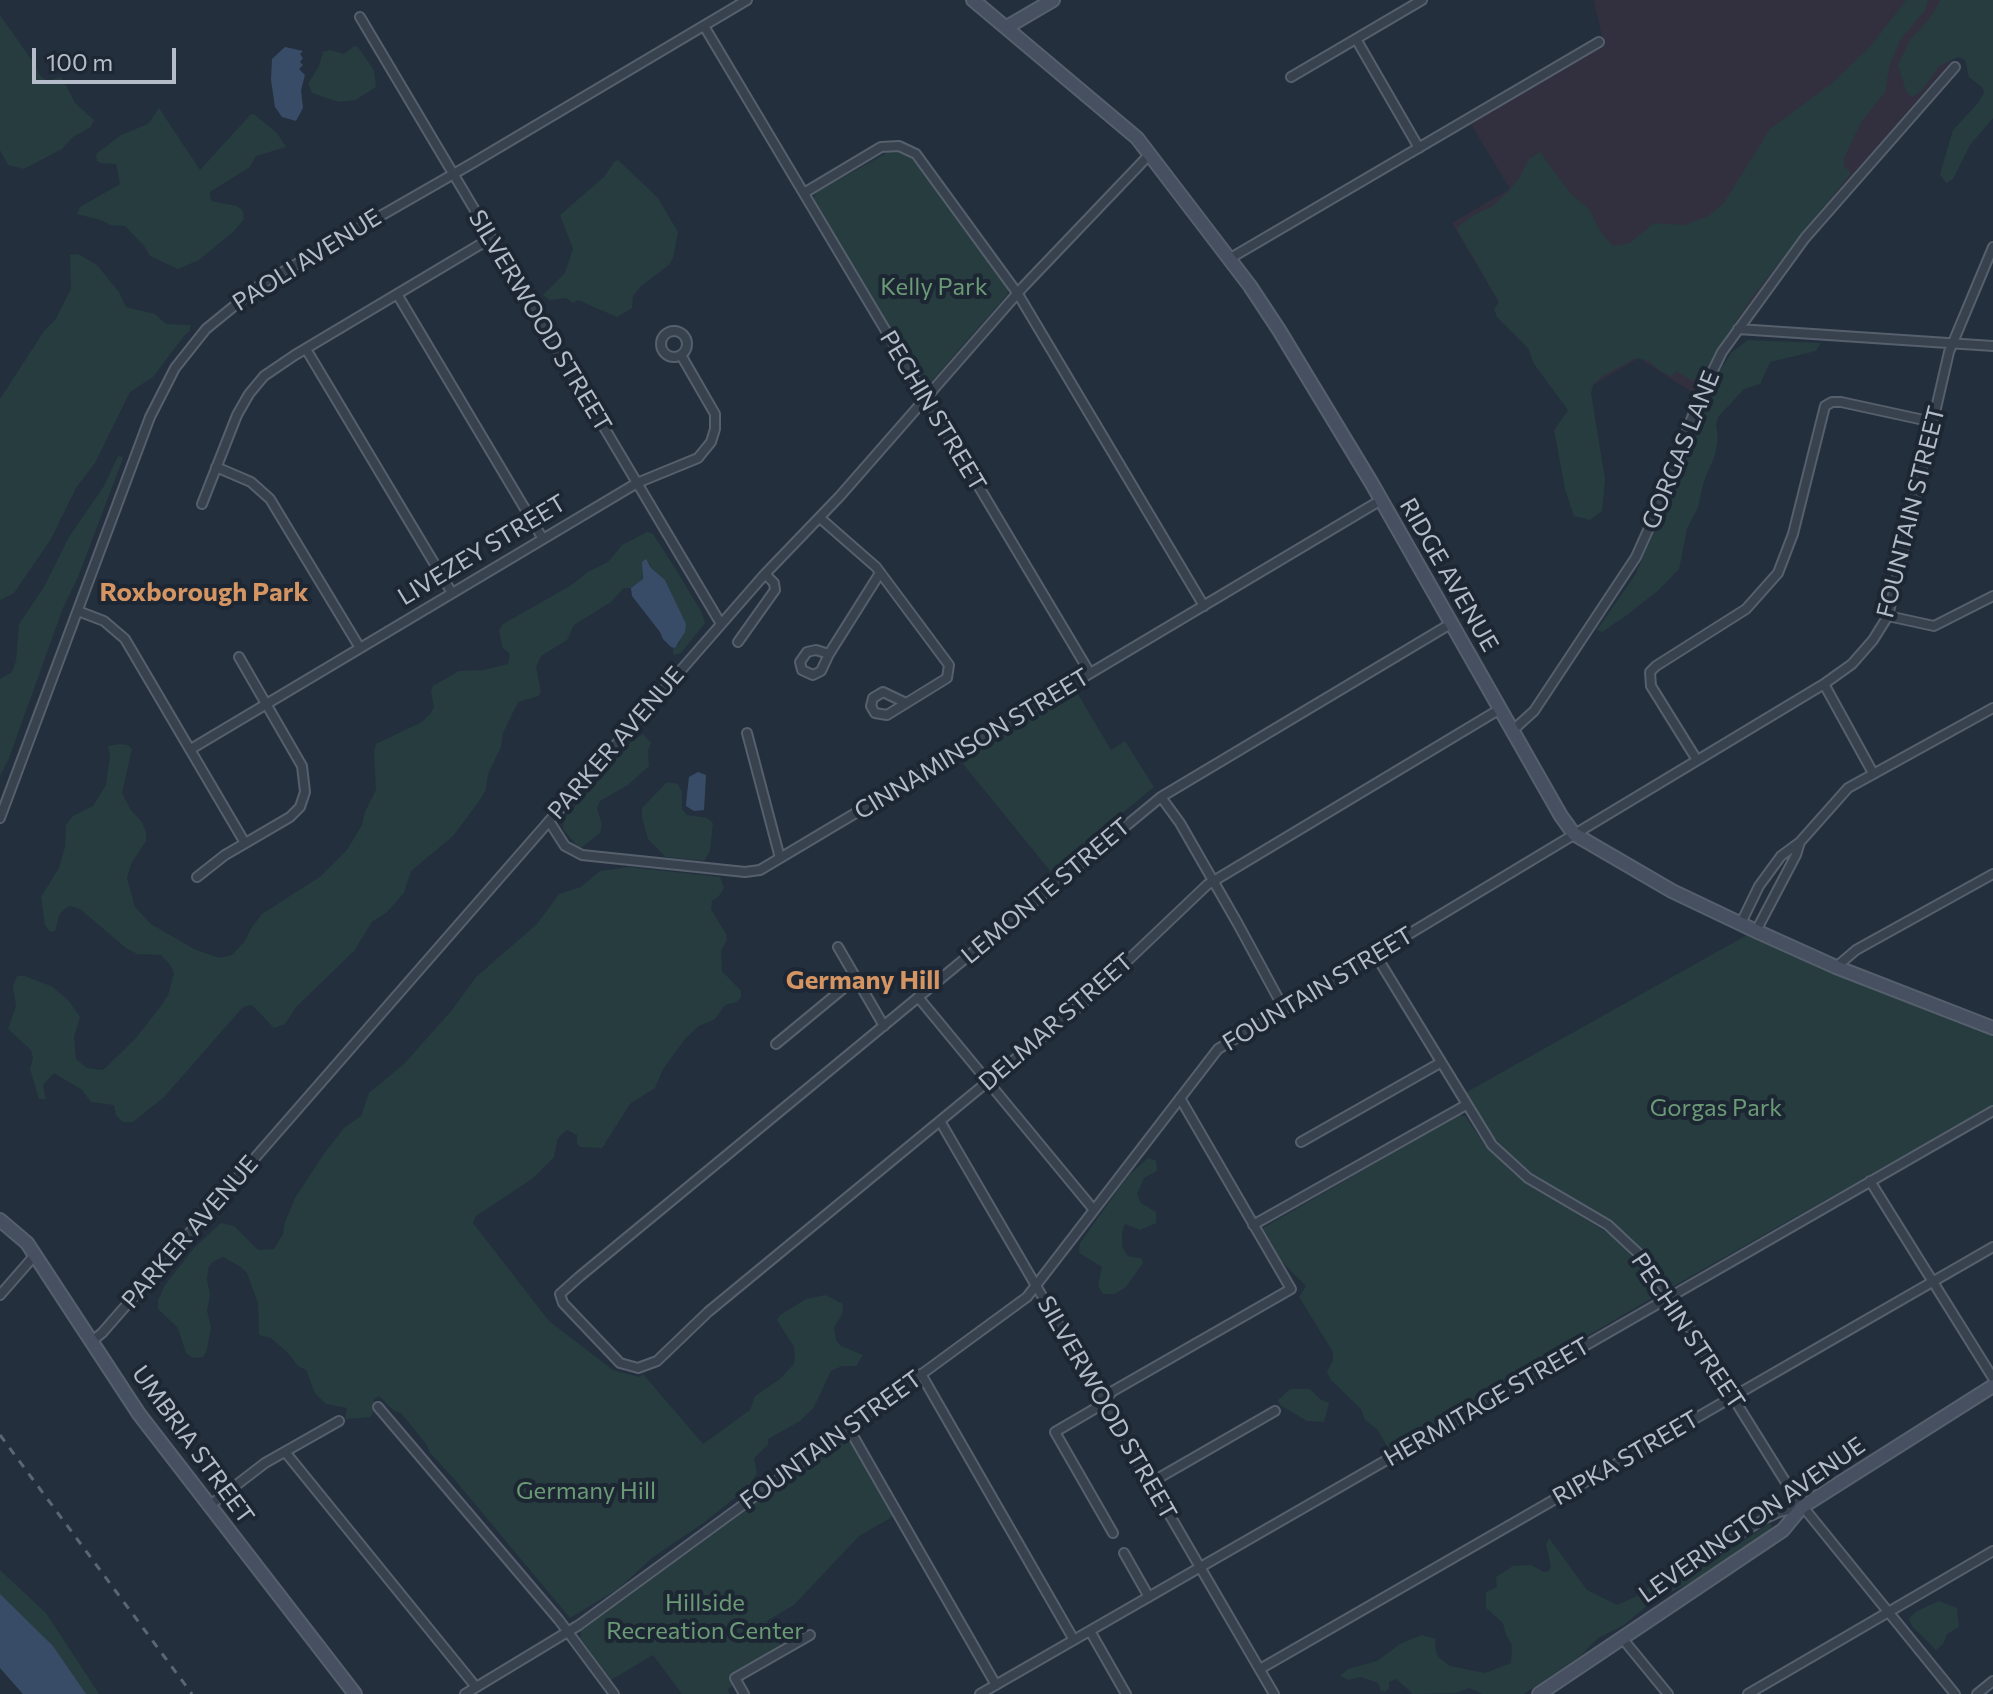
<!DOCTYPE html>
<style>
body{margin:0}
#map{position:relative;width:1993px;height:1694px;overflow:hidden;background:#242f3e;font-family:Commissioner,sans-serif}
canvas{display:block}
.scale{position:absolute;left:32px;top:48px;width:144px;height:36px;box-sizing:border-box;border:4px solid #b4bcc9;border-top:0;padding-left:10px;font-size:24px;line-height:28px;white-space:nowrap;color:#b4bcc9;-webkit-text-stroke:6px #1d2633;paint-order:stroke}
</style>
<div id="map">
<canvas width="1993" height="1694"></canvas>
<div class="scale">100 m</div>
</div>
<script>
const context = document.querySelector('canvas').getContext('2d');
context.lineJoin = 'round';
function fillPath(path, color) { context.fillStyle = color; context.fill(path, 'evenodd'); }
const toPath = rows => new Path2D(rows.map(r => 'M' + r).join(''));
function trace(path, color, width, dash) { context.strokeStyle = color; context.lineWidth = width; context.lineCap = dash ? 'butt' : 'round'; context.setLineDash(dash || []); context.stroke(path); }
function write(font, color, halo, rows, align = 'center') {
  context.font = font + ' Commissioner,sans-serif'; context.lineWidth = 8; context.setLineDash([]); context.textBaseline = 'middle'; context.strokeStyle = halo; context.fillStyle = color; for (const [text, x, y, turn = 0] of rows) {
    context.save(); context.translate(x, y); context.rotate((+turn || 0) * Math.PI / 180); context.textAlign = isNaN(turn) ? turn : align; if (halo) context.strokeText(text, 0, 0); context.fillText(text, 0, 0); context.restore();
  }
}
fillPath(toPath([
 [1594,0,1993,0,1949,57,1952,60,1783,257,1722,345,1696,395,1639,358,1584,390,1516,291,1498,301,1452,223,1510,189,1471,124,1604,46]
]), '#32303f');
fillPath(toPath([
 [1906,0,1928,0,1925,10,1900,40,1890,64,1885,92,1861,122,1844,158,1844,166,1851,173,1752,297,1705,370,1696,380,1691,380,1676,371,1671,376,1662,372,1649,361,1636,358,1602,376,1593,385,1591,393,1605,479,1602,511,1590,520,1574,516,1565,489,1554,430,1568,410,1534,364,1528,348,1497,317,1494,309,1499,302,1458,231,1458,227,1474,215,1493,206,1507,193,1520,177,1529,159,1540,152,1569,192,1588,208,1602,234,1613,246,1630,243,1654,223,1684,225,1709,216,1724,203,1770,129,1830,85,1871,46],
 [1941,0,1993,0,1993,118,1970,145,1953,179,1946,183,1940,174,1953,130,1978,103,1984,93,1983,88,1969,77,1965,60,1958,57,1939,66,1922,90,1912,97,1906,91,1898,65,1910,40,1929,19],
 [0,15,33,62,41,77,48,81,60,77,64,81,75,103,94,120,91,127,73,137,62,149,24,169,8,165,0,150],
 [354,46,358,47,374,70,376,87,355,100,339,102,312,93,308,84,319,66,323,52,330,50,344,54],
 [159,108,200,170,251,114,255,115,277,133,286,147,256,156,250,167,210,192,211,201,237,206,243,211,244,219,234,231,199,260,178,269,150,256,144,246,125,226,111,225,101,220,77,214,80,207,120,184,116,164,101,163,97,161,96,154,121,135,148,124],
 [890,151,905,153,915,162,1008,289,1007,295,929,384,922,382,814,199,815,193],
 [618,160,658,198,678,232,673,257,669,265,641,286,633,296,632,308,617,317,578,300,573,303,566,298,550,300,543,295,565,273,573,249,560,215,604,177,614,162],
 [78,254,97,265,119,292,126,307,155,314,166,324,190,325,190,331,184,336,153,377,130,392,95,463,76,488,51,539,14,593,0,600,0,399,44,331,55,320,71,289,70,255],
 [1748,340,1821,343,1816,351,1770,362,1760,384,1744,389,1719,416,1716,424,1718,438,1715,455,1704,481,1698,507,1687,529,1679,569,1660,589,1627,615,1602,632,1597,630,1635,575,1679,475,1717,375,1732,352],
 [118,456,123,457,122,461,78,577,63,608,9,758,0,776,0,679,12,672,16,661,19,624,44,587,69,537,104,486],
 [647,532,653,534,675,568,701,611,705,623,681,653,673,655,673,648,679,644,686,626,665,580,651,568,649,562,642,574,642,581,631,588,624,588,611,602,574,625,567,640,541,656,536,667,541,692,538,696,518,702,503,733,501,747,488,774,486,790,477,804,453,836,411,871,404,893,387,912,372,922,354,951,296,1007,285,1024,274,1028,255,1008,251,1005,243,1007,164,1097,133,1122,123,1122,116,1115,114,1105,91,1102,82,1090,54,1073,43,1085,46,1099,39,1099,30,1069,33,1058,31,1050,8,1029,16,1006,13,986,17,976,25,976,53,987,69,1001,80,1017,74,1037,76,1059,87,1068,103,1070,135,1039,161,1006,168,995,174,974,171,966,161,955,137,954,126,948,80,909,70,906,63,910,59,916,55,931,50,932,45,925,41,897,59,868,65,847,66,825,73,816,93,806,106,785,110,756,108,746,119,744,128,745,132,749,122,793,130,809,142,822,146,832,146,841,131,864,127,878,135,907,151,924,194,949,219,958,232,955,245,941,252,927,262,914,321,876,347,850,362,825,365,812,376,790,374,752,376,744,422,722,430,714,434,707,431,691,433,686,459,671,484,670,508,664,510,654,502,647,499,630,503,624,570,586,588,572,608,562,622,545],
 [1075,689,1111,750,1125,741,1154,787,1051,872,959,759],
 [643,734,651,743,648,750,649,766,628,785,600,801,597,808,602,825,600,833,582,847,578,847,563,829,564,818,603,776,628,744],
 [667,782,678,784,682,792,682,809,687,815,707,818,713,823,710,851,704,861,666,857,648,839,642,817,642,808],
 [629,867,720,877,724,888,719,896,712,901,711,909,726,934,727,940,721,951,722,971,741,991,741,997,737,1002,725,1005,715,1019,699,1026,685,1039,663,1069,655,1088,630,1104,602,1148,580,1147,577,1143,577,1135,567,1130,558,1138,554,1157,532,1179,476,1216,473,1223,549,1321,613,1370,640,1377,643,1374,703,1444,750,1410,755,1396,780,1379,793,1365,795,1359,794,1347,777,1320,780,1315,806,1299,825,1295,843,1304,842,1315,834,1327,836,1340,841,1346,863,1355,856,1366,842,1366,831,1371,814,1407,800,1421,768,1439,768,1445,754,1458,757,1474,747,1488,706,1521,652,1558,618,1589,570,1618,455,1480,430,1453,426,1444,401,1413,394,1411,379,1396,374,1399,373,1413,370,1417,345,1419,347,1408,326,1404,315,1393,306,1370,298,1366,287,1352,271,1338,259,1335,258,1303,247,1273,241,1267,223,1257,212,1262,208,1269,207,1280,210,1294,207,1311,211,1327,207,1350,203,1357,193,1358,186,1353,178,1328,158,1309,158,1300,165,1285,194,1248,221,1223,234,1226,258,1250,274,1249,283,1234,285,1222,295,1198,323,1155,344,1128,361,1116,369,1093,405,1063,452,1010,476,977,537,924,559,894,581,887,600,871],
 [1747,935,1831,973,1993,1037,1993,1105,1672,1287,1641,1251,1606,1218,1555,1189,1518,1163,1492,1135,1465,1093],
 [1459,1115,1465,1116,1484,1144,1514,1174,1609,1234,1622,1245,1648,1275,1659,1294,1390,1451,1377,1429,1365,1420,1361,1409,1330,1379,1327,1371,1333,1361,1333,1352,1299,1297,1306,1286,1281,1261,1263,1228],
 [1148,1158,1156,1161,1157,1171,1144,1178,1137,1194,1141,1203,1156,1212,1156,1223,1140,1230,1125,1224,1122,1232,1122,1246,1126,1254,1130,1257,1141,1258,1143,1263,1125,1288,1114,1294,1103,1294,1098,1286,1102,1267,1079,1253,1080,1243,1128,1176],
 [1290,1389,1310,1389,1320,1399,1329,1403,1324,1422,1307,1421,1280,1405,1278,1400],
 [845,1437,850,1439,894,1516,859,1536,794,1605,767,1621,781,1646,731,1674,729,1678,733,1686,728,1689,729,1694,682,1694,653,1655,611,1680,580,1638,581,1631],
 [1769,1524,1772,1525,1770,1530,1692,1582,1654,1600,1624,1625,1598,1638,1580,1656,1524,1694,1483,1694,1469,1688,1456,1693,1413,1694,1396,1679,1389,1682,1389,1688,1385,1692,1381,1691,1378,1683,1361,1677,1349,1680,1340,1676,1348,1669,1377,1661,1400,1644,1422,1635,1436,1639,1435,1647,1438,1657,1450,1666,1485,1673,1511,1663,1512,1645,1506,1635,1503,1623,1486,1608,1486,1592,1497,1587,1496,1577,1513,1566,1531,1565,1544,1572,1549,1571,1551,1566,1546,1545,1549,1538,1587,1590,1617,1605,1637,1596,1658,1580,1677,1579,1698,1570],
 [0,1570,46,1613,99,1694,23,1694,0,1668],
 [1939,1601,1957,1608,1959,1627,1947,1634,1943,1644,1936,1650,1912,1626,1909,1618,1917,1611]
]), '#263c3f');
fillPath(toPath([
 [285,47,303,51,300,54,303,58,300,62,303,65,299,69,305,75,301,90,303,108,296,121,282,117,275,107,271,80,272,59],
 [646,559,651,568,665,580,686,624,685,632,675,648,671,647,663,639,660,632,632,596,631,588,643,579,642,562],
 [698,772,706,775,704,810,694,811,686,806,687,794,689,777],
 [0,1594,53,1646,86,1694,23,1694,0,1668]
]), '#394c67');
const street = toPath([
 [360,17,721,624],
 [704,26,1090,673],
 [1356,39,1419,148],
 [1291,77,1422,0],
 [804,193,881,147,899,146,916,154,1018,294,1204,606],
 [1229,259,1599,42],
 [397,294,543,539],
 [1738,329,1993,346],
 '661 344a13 13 0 1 1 26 0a13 13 0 1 1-26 0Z',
 [306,349,452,593],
 [216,467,251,482,270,499,360,648],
 [202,504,237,415,249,394,264,376,295,355,491,238],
 [820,518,876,567,949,665,947,678,887,715,875,713,871,706,873,698,883,692,906,703],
 [78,611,104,621,125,639,245,843],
 [1888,616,1934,626,1993,596],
 [1452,623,1161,797,579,1277,560,1294,563,1303,620,1363,638,1368,657,1361,708,1312,1082,1004,1207,885,1500,709],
 [738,642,775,590,774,583,765,574],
 [829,654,816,650,807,652,800,662,802,670,813,675,821,671,829,654,880,573],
 [1824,684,1873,773],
 [1512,731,1534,711,1636,557,1654,517,1700,397,1722,352,1805,238,1955,67],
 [747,733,780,858],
 [191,749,637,483,698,458,711,442,715,429,715,414,681,355],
 [1697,760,1651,686,1650,672,1656,666,1746,609,1778,573,1793,534,1825,406,1832,402,1841,402,1933,422],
 [1161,797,1180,823,1238,924,1284,1009],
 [0,818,150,417,175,368,206,329,260,285,471,164,747,0],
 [549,821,565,846,582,855,745,872,760,870,1381,500],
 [197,877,225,855,290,817,300,807,305,792,302,766,239,657],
 [1741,923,1759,886,1781,856,1800,842,1848,788,1993,708],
 [1756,931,1796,855,1800,842],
 [838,947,884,1026],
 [1375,954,1492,1145,1528,1178,1608,1225,1640,1255,1666,1290,1795,1497,1955,1694],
 [1836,967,1856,950,1993,874],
 [918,997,1094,1210],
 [776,1044,856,978],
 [940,1121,1274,1694],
 [1301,1142,1440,1063],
 [1870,1181,1993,1378],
 [1253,1225,1466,1105],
 [0,1295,35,1255],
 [92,1341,102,1333,765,574,840,496,1023,287,1150,154],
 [921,1374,1074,1640],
 [378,1407,559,1620,614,1694],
 [848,1427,996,1685],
 [286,1453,476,1687],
 [1150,1483,1275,1411],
 [209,1506,265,1463,339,1421],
 [1113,1533,1055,1432,1096,1408,1113,1391,1291,1289,1180,1098],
 [1124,1553,1149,1597],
 [1674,1575,1766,1518,1779,1512,1802,1507],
 [1090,1631,1126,1694],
 [1622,1638,1668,1694],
 [1260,1669,1993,1247],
 [465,1694,579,1625,1027,1297,1218,1049,1824,684,1852,664,1873,640,1888,616,1949,352,1993,247],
 [744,1694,735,1678,810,1635],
 [980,1694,1993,1111],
 [1748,1694,1993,1551],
 [1977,1694,1993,1681]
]);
const secondary = toPath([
 [973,0,1137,138,1250,286,1279,330,1371,482,1561,816,1574,834,1672,891,1756,931,1836,967,1993,1028],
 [1007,27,1053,0],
 [0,1220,27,1243,139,1414,355,1694],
 [1539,1694,1783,1530,1802,1507,1993,1386]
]);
trace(street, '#565f6c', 12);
trace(secondary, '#565f6c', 16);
trace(street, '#38414e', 8);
trace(secondary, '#465061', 12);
trace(toPath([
 [0,1435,192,1694]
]), '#5a6575', 3, [8, 8]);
write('24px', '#b4bcc9', '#1d2633', [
 ["PAOLI AVENUE",307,260,-32],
 ["SILVERWOOD STREET",540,321,59],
 ["PECHIN STREET",933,411,59],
 ["GORGAS LANE",1681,450,-68],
 ["FOUNTAIN STREET",1911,512,-76],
 ["LIVEZEY STREET",482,550,-31],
 ["RIDGE AVENUE",1449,575,60],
 ["PARKER AVENUE",616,743,-49],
 ["CINNAMINSON STREET",972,744,-31],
 ["LEMONTE STREET",1046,891,-40],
 ["FOUNTAIN STREET",1318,989,-31],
 ["DELMAR STREET",1056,1022,-41],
 ["PARKER AVENUE",190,1232,-49],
 ["PECHIN STREET",1688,1331,56],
 ["HERMITAGE STREET",1487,1402,-30],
 ["SILVERWOOD STREET",1107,1408,60],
 ["FOUNTAIN STREET",831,1440,-36],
 ["UMBRIA STREET",193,1445,54],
 ["RIPKA STREET",1626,1458,-30],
 ["LEVERINGTON AVENUE",1752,1520,-35]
]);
write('24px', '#6b9a76', '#1d2633', [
 ["Kelly Park",934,287],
 ["Gorgas Park",1716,1108],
 ["Germany Hill",586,1491],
 ["Hillside",705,1603],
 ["Recreation Center",705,1631]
]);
write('bold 26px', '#d59563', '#1d2633', [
 ["Roxborough Park",204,592],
 ["Germany Hill",863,980]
]);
</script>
